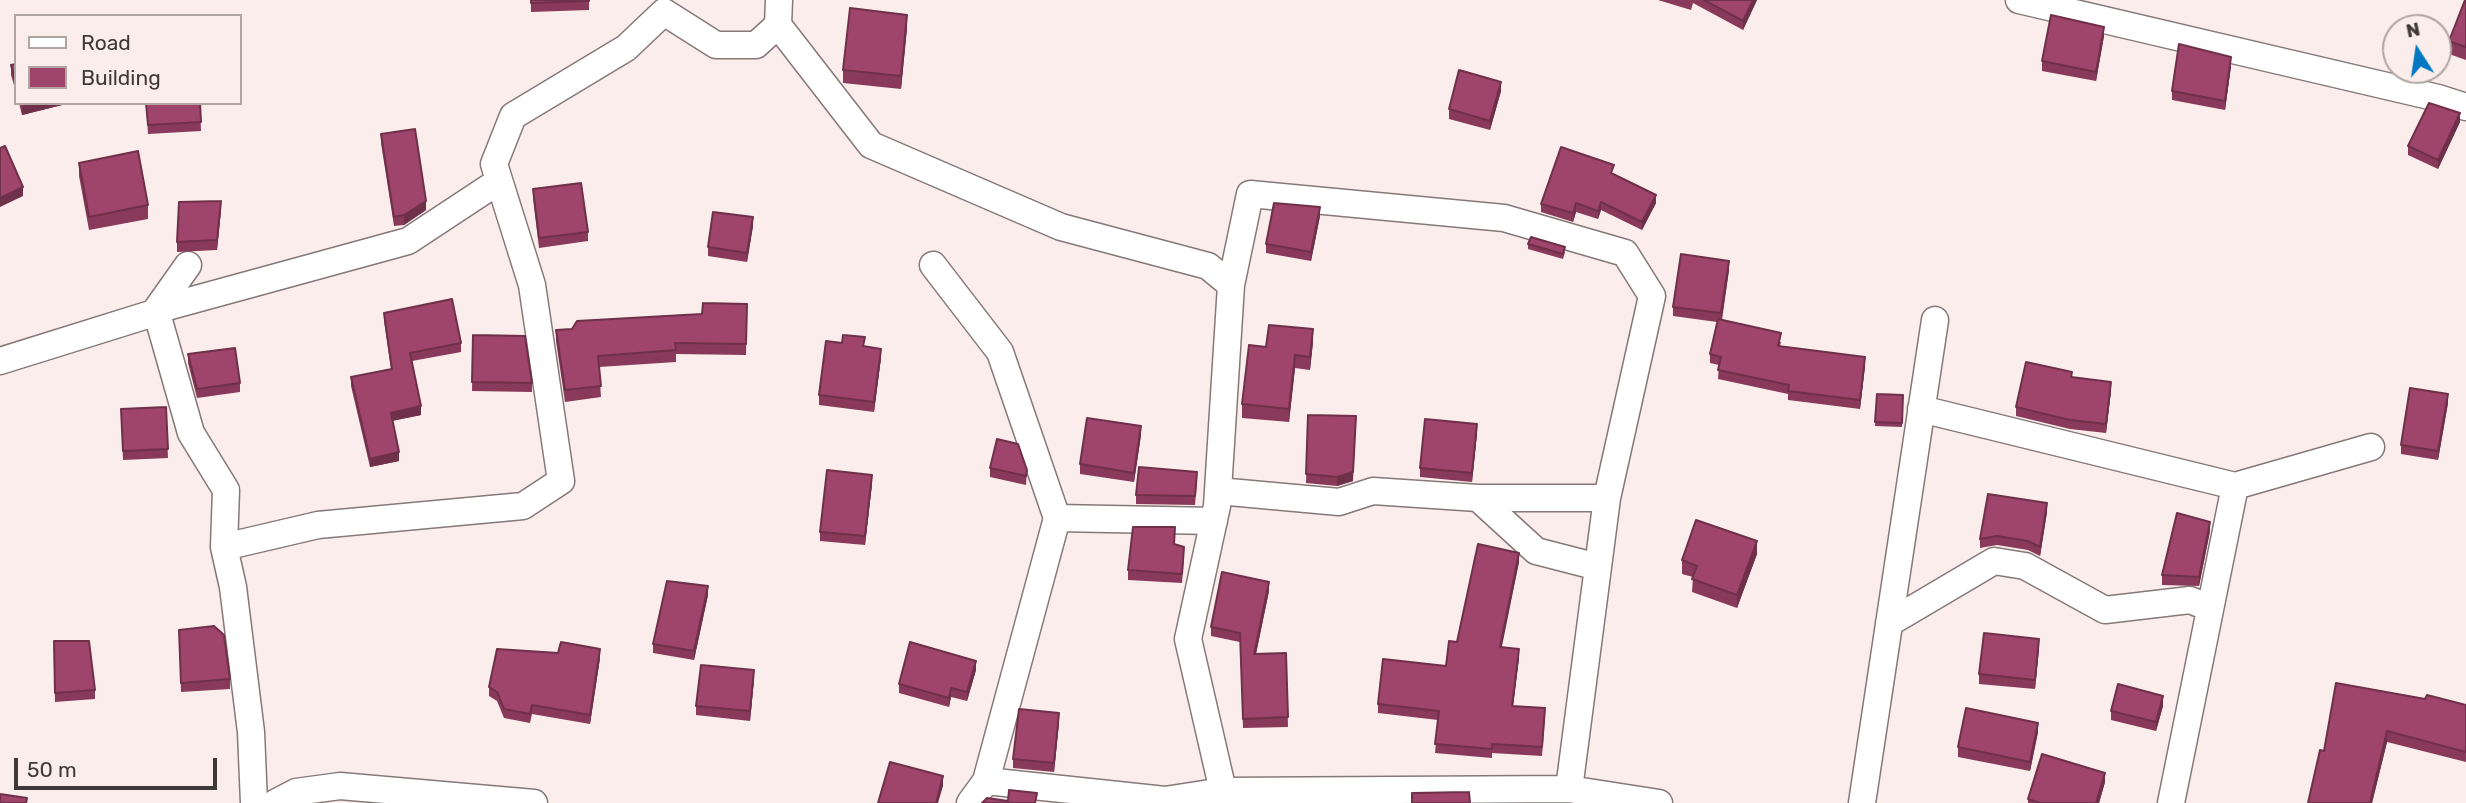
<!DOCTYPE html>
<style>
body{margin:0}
#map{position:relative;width:2466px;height:803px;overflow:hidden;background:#fbedeb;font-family:Rubik,sans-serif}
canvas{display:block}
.legend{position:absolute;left:14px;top:14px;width:228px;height:91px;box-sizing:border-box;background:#fbedeb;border:2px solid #afa5a3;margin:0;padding:9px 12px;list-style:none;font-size:21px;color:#3e3938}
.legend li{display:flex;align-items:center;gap:14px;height:35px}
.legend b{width:35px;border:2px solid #afa5a3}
.north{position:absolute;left:2382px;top:14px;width:70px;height:70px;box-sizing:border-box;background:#fbedeb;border:2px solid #afa5a3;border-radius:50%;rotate:348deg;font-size:19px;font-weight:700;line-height:28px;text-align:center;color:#3e3938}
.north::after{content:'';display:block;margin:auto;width:24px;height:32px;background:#0278c2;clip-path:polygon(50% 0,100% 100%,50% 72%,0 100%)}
.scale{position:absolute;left:14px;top:758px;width:203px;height:32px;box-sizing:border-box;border:4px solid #3e3938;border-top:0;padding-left:9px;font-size:21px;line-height:24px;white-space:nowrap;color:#3e3938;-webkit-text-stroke:5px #fbedeb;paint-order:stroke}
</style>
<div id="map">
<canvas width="2466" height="803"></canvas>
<ul class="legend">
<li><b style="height:9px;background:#fff"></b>Road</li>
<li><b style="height:19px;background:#9f446a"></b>Building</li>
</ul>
<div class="north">N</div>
<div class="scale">50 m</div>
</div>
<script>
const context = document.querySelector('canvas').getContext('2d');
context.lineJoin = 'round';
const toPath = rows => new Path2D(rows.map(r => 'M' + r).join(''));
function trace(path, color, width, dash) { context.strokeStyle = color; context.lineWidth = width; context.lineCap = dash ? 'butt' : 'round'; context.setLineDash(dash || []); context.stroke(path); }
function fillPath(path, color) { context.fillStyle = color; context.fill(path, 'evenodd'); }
const street = toPath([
 [779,0,778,25,871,145,1061,227,1208,266,1231,285],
 [2019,0,2438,98,2466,107],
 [933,265,1000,352,1057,518,986,781,970,803],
 [0,361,154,313,188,265],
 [1921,409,2235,486,2371,447],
 [1218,491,1339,502,1373,491,1478,498,1607,498],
 [1478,498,1536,551,1598,567],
 [1057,518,1214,521],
 [224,547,226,490,191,433,156,310,408,241,499,181],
 [1889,623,1994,561,2025,566,2105,610,2190,600,2210,608],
 [986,781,1165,800,1223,791,1569,789,1659,803],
 [1223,791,1188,639,1217,506,1231,285,1250,194,1504,218,1625,253,1652,296,1607,498,1569,789],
 [254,803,251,732,233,587,224,547,318,525,523,506,561,481,532,285,494,164,513,116,626,48,664,12,716,45,756,45,778,25],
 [275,803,296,792,340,786,534,803],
 [1862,803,1935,320],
 [2171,803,2235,486]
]);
trace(street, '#857978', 29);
trace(street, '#fff', 26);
fillPath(toPath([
 [531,0,589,0,589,10,531,12],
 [1658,0,1757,0,1743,30,1693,3,1691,10],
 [2466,0,2466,60,2449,54,2449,41],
 [907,28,901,89,843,83,843,70],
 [2104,36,2096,81,2042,71,2042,61],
 [16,64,16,92,11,75,11,65],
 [2231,66,2225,110,2172,100,2172,91],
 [1501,91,1490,130,1449,119,1449,109],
 [19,103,62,103,62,105,22,115],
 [146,103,200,103,201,131,148,134],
 [2460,122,2438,169,2408,155,2408,146],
 [381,134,426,210,404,225,394,226,381,143],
 [79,163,148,205,148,219,89,230,79,176],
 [1614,174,1656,203,1642,230,1601,210,1598,219,1576,212,1573,222,1541,212,1541,204],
 [533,189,588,232,588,241,539,248,533,198],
 [221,210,217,250,177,252,177,242],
 [1320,216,1311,261,1266,253,1266,244],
 [753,226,747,262,708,256,708,247],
 [1528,244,1565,252,1563,259,1528,249],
 [1729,270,1722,320,1781,342,1780,346,1865,366,1860,409,1788,400,1788,394,1718,379,1719,365,1710,363,1710,354,1717,322,1673,316,1673,307],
 [747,304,746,355,676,354,676,362,599,367,601,397,565,402,556,341,556,330,572,329,702,314],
 [384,313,461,343,461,352,412,361,421,415,392,421,399,461,370,467,351,386,351,377,391,369,384,321],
 [473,335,532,383,532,392,472,391],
 [1313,342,1310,370,1295,368,1289,422,1242,418,1242,404,1266,347],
 [842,343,864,347,881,358,874,412,819,405,819,395],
 [188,354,240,383,240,392,197,398,188,363],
 [2072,378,2111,391,2106,433,2070,429,2016,416,2016,407],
 [1877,394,1903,395,1902,427,1875,426],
 [2448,403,2438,460,2401,454,2401,445],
 [166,407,168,458,123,460,121,409],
 [1308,415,1353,481,1337,486,1306,483],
 [1477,433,1472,482,1420,477,1420,468],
 [1141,435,1134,482,1080,474,1080,464],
 [990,468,1027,470,1026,485,990,477],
 [1197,481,1195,505,1136,504,1136,495],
 [872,484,865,545,820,541,820,532],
 [2047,512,2040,556,2028,550,1997,545,1980,548,1980,539],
 [2210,531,2199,586,2162,585,2162,575],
 [1175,544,1184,556,1182,583,1128,580,1128,570],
 [1757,554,1737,608,1692,592,1693,577,1682,574,1682,560],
 [1519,562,1501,647,1519,658,1513,706,1545,717,1542,756,1492,753,1492,758,1435,753,1438,720,1378,713,1378,704,1446,666,1457,642],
 [1269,591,1256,654,1286,653,1288,727,1243,728,1240,642,1211,636,1211,627],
 [708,595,694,660,653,653,653,644],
 [179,630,230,679,230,689,181,692],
 [54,641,95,690,95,699,55,702],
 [2039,648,2035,689,1979,684,1979,674],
 [600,658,590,724,532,714,530,723,504,718,497,701,489,696,489,687],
 [976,670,967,701,951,697,949,707,899,693,899,684],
 [754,679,750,721,696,715,696,706],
 [2425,699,2466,705,2466,762,2387,742,2372,803,2308,803,2324,751],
 [2163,706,2156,731,2111,720,2111,711],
 [1059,722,1054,772,1013,768,1013,759],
 [2038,732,2030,771,1958,757,1958,747],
 [2105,782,2099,803,2028,803,2028,799]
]), '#893a5b');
fillPath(toPath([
 [1753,0,1757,0,1743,30,1743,21],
 [907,15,907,28,901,89,901,76],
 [2104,27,2104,36,2096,81,2096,72],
 [2231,57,2231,66,2225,110,2225,101],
 [1501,82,1501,91,1490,130,1490,121],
 [32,103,62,103,62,105,22,115,22,106],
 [2460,113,2460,122,2438,169,2438,160],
 [23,187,23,196,0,207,0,198],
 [1656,195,1656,203,1642,230,1642,222],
 [221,201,221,210,217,250,217,240],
 [426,201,426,210,404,225,404,215],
 [1601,202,1601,210,1598,219,1598,211],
 [1576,203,1576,212,1573,222,1573,213],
 [1320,207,1320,216,1311,261,1311,252],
 [753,217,753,226,747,262,747,253],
 [1729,261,1729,270,1721,323,1721,313],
 [1313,329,1313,342,1310,370,1310,357],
 [881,349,881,358,874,412,874,402],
 [1295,355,1295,368,1289,422,1289,409],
 [1865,357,1865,366,1860,409,1860,400],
 [2111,382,2111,391,2106,433,2106,424],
 [2448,394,2448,403,2438,460,2438,451],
 [421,406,421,415,391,421,391,413],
 [1356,416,1353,481,1337,486,1337,477],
 [1477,424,1477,433,1472,482,1472,473],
 [1141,426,1141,435,1134,482,1134,473],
 [399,452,399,461,370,467,370,459],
 [872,475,872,484,865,545,865,536],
 [2047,503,2047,512,2040,556,2040,547],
 [2210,522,2210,531,2199,586,2199,577],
 [1757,541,1757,554,1737,608,1737,595],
 [1519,553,1519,562,1500,656,1500,647],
 [1269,582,1269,591,1254,663,1254,654],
 [708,586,708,595,694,660,694,651],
 [2039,639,2039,648,2035,689,2035,680],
 [600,649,600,658,590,724,590,715],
 [1519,649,1519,658,1512,715,1512,706],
 [976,661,976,670,967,701,967,692],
 [754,670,754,679,750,721,750,711],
 [951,688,951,697,949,707,949,698],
 [2163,696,2163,706,2156,731,2156,722],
 [1059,713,1059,722,1054,772,1054,763],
 [2038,723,2038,732,2030,771,2030,762],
 [2387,731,2387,742,2372,803,2370,803],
 [2105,773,2105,782,2099,803,2096,803],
 [943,776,943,786,938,803,936,803]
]), '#6f304a');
const building = toPath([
 [531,0,589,0,589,1,531,3,531,0],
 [1704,0,1753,0,1743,21,1704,0],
 [2465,0,2466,0,2466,47,2449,41,2465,0],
 [850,8,907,15,901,76,843,70,850,8],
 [2051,15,2104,27,2096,72,2042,61,2051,15],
 [2179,44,2231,57,2225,101,2172,91,2179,44],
 [16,64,16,83,11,65,16,64],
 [1459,70,1501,82,1490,121,1449,109,1459,70],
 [146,103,200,103,201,122,148,125,146,103],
 [2429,103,2460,113,2438,160,2408,146,2429,103],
 [415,129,426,201,404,215,394,217,381,134,415,129],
 [5,146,23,187,0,198,0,148,5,146],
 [1561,147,1614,165,1611,173,1656,195,1642,222,1601,202,1598,211,1576,203,1573,213,1541,204,1561,147],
 [138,151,148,205,89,217,79,163,138,151],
 [581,183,588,232,539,238,533,189,581,183],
 [221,201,217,240,177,242,179,202,221,201],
 [1274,203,1320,207,1311,252,1266,244,1274,203],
 [713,212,753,217,747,253,708,247,713,212],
 [1531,237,1565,247,1563,254,1528,244,1531,237],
 [1681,254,1729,261,1721,313,1673,307,1681,254],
 [452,299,461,343,410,353,421,406,391,413,399,452,370,459,351,377,392,369,384,313,452,299],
 [703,303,747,304,746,344,675,343,676,350,598,356,601,386,565,390,556,330,572,329,577,321,702,314,703,303],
 [1718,319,1781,333,1778,346,1865,357,1860,400,1788,391,1789,385,1718,370,1721,357,1710,354,1718,319],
 [1269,325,1313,329,1310,357,1295,355,1289,409,1242,404,1249,345,1266,347,1269,325],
 [473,335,525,336,532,383,472,382,473,335],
 [843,335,865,337,863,346,881,349,874,402,819,395,826,341,842,343,843,335],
 [235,348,240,383,197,389,188,354,235,348],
 [2026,362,2072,372,2071,377,2111,382,2106,424,2070,420,2016,407,2026,362],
 [2410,388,2448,394,2438,451,2401,445,2410,388],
 [1877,394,1903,395,1902,423,1875,422,1877,394],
 [166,407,168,449,123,451,121,409,166,407],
 [1308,415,1356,416,1353,472,1337,477,1306,474,1308,415],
 [1087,418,1141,426,1134,473,1080,464,1087,418],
 [1425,419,1477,424,1472,473,1420,468,1425,419],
 [997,439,1018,444,1027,470,1026,476,990,468,997,439],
 [1139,467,1197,472,1195,496,1136,495,1139,467],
 [827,470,872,475,865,536,820,532,827,470],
 [1988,494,2047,503,2040,547,2028,541,1997,536,1980,539,1988,494],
 [2177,513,2210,522,2199,577,2162,575,2177,513],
 [1696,520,1757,541,1737,595,1692,579,1697,566,1682,560,1696,520],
 [1133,527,1175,527,1174,544,1184,547,1182,574,1128,570,1133,527],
 [1478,544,1519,553,1500,647,1519,649,1512,706,1545,708,1542,747,1492,744,1492,749,1435,744,1439,711,1378,704,1383,659,1446,666,1449,641,1457,642,1478,544],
 [1222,572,1269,582,1254,654,1286,653,1288,717,1243,719,1240,633,1211,627,1222,572],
 [667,581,708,586,694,651,653,644,667,581],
 [214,626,224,635,230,679,181,683,179,630,214,626],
 [1984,633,2039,639,2035,680,1979,674,1984,633],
 [54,641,89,641,95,690,55,693,54,641],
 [561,642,600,649,590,715,532,705,530,714,504,709,497,692,489,687,497,649,558,653,561,642],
 [910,642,976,661,967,692,951,688,949,698,899,684,910,642],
 [701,665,754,670,750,711,696,706,701,665],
 [2336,683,2425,699,2427,695,2466,705,2466,752,2387,731,2370,803,2308,803,2320,750,2324,751,2336,683],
 [2118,684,2163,696,2156,722,2111,711,2118,684],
 [1966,708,2038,723,2030,762,1958,747,1966,708],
 [1019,709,1059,713,1054,763,1013,759,1019,709],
 [2042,754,2105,773,2096,803,2040,803,2028,799,2042,754],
 [890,762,943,776,936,803,878,803,890,762],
 [1009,790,1037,793,1035,803,982,803,987,798,1008,801,1009,790],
 [1469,792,1470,803,1412,803,1412,793,1469,792],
 [0,794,27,798,26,803,0,803,0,794]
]);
fillPath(building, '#9f446a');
trace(building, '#6f304a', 2);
</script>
